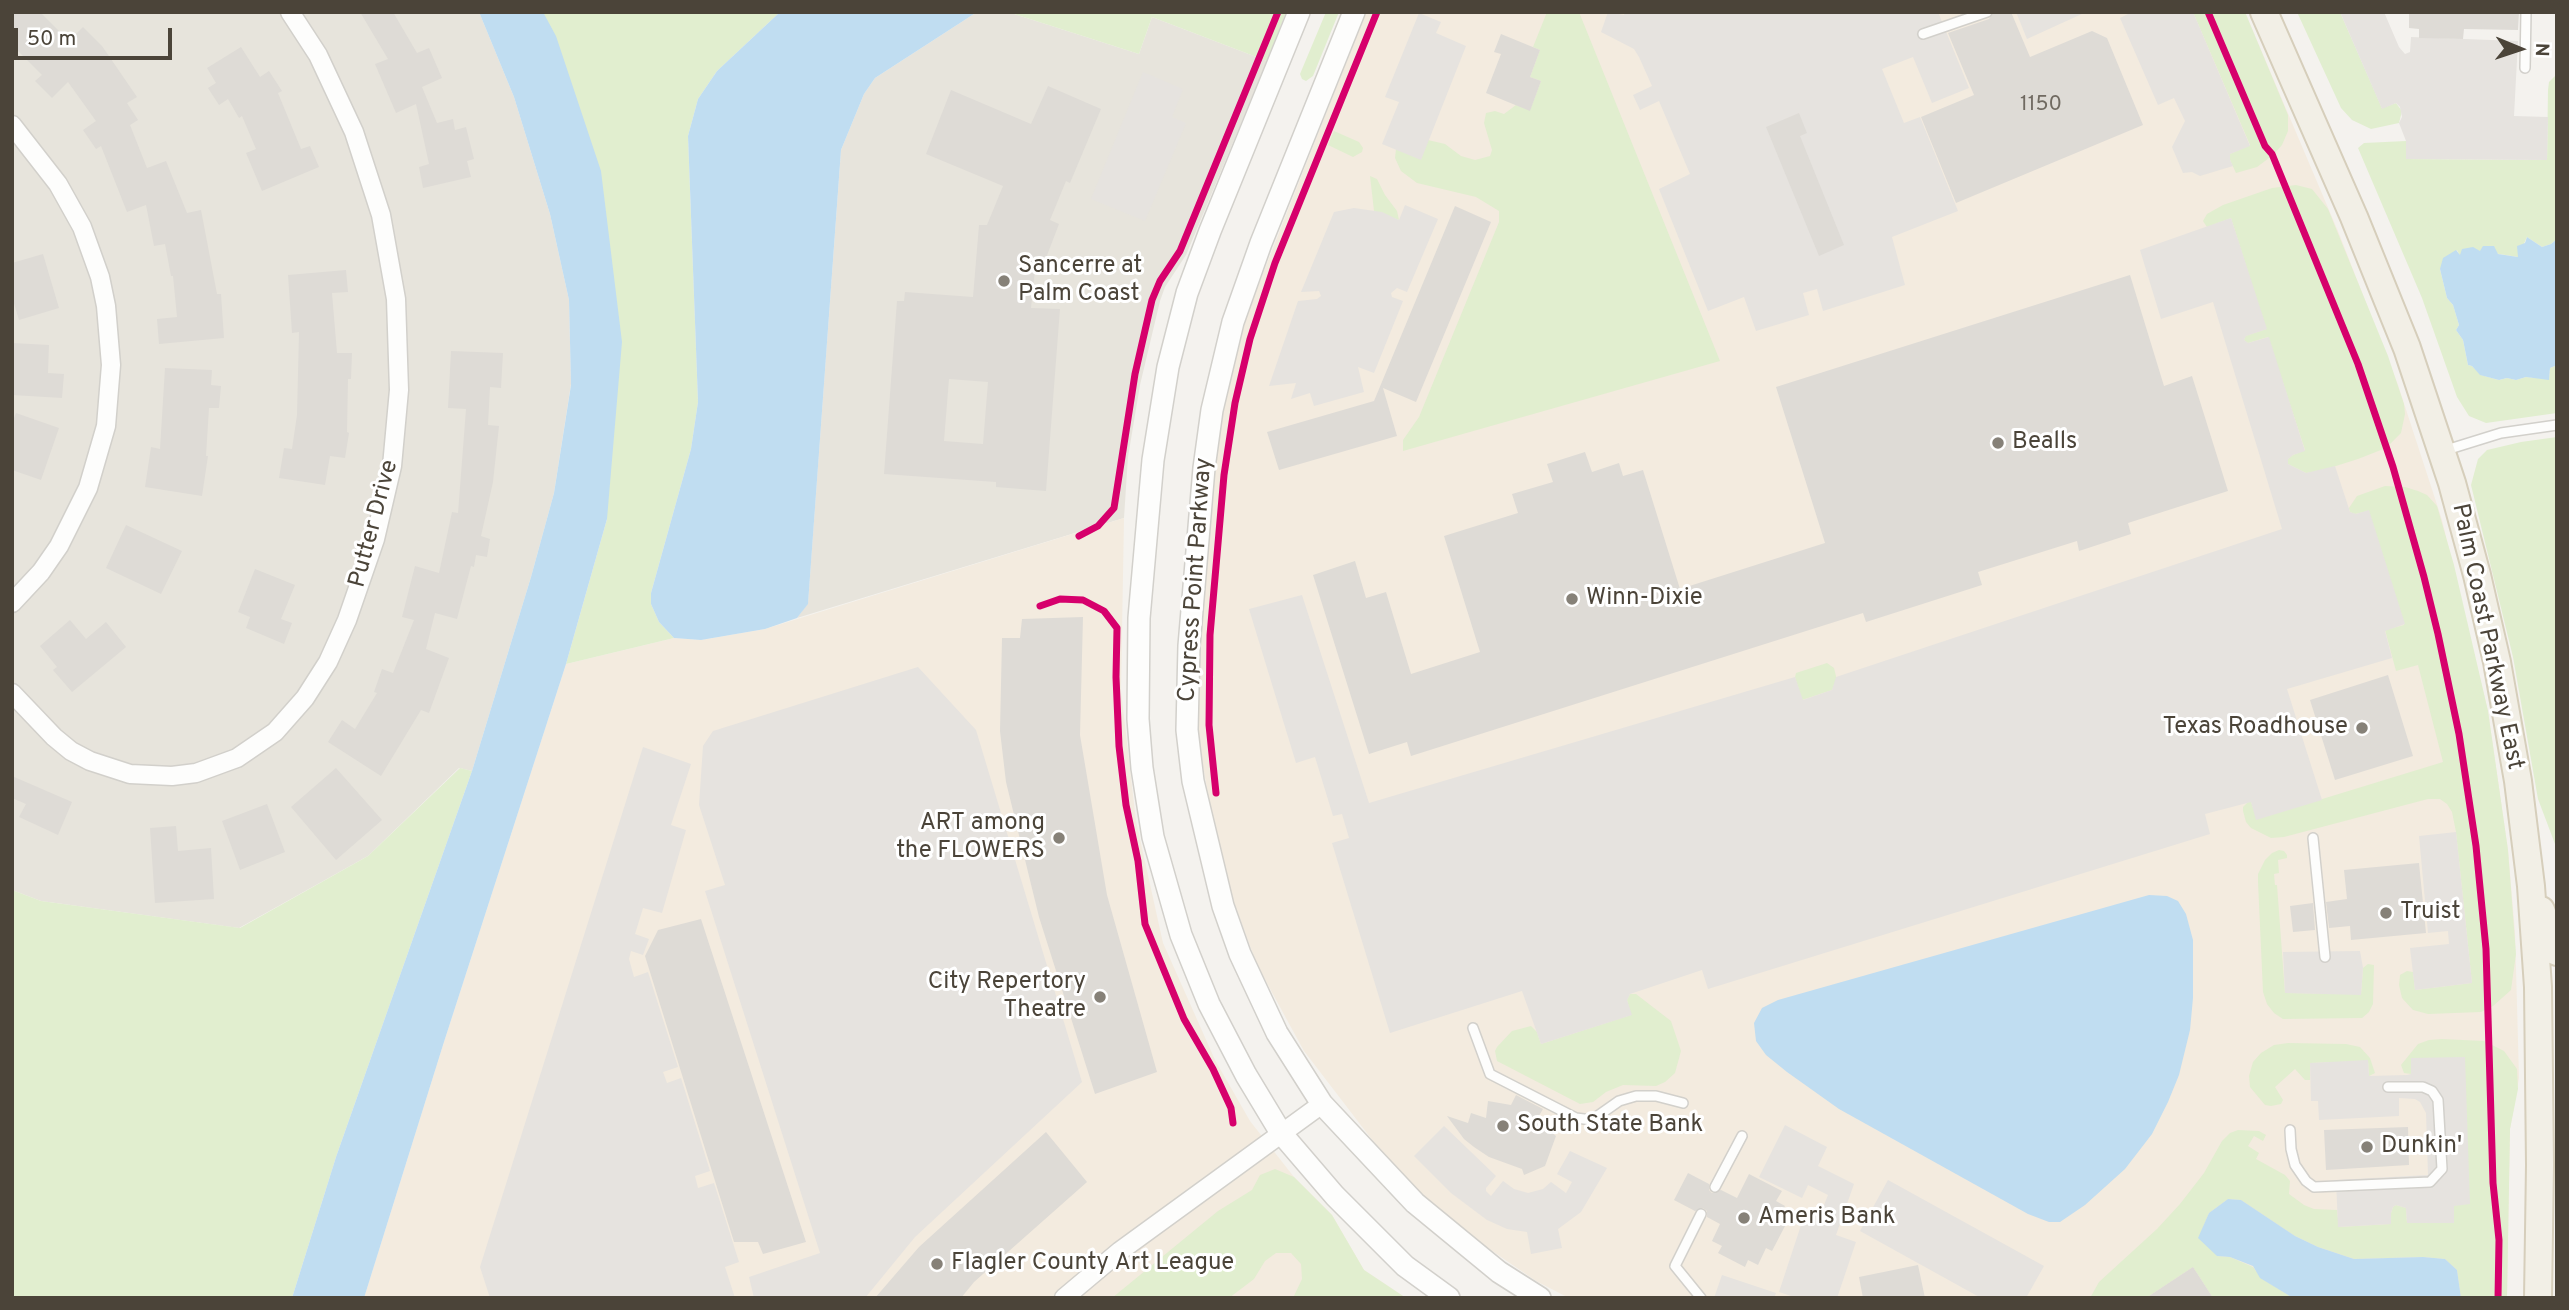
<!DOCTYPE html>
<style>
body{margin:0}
#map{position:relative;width:2569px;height:1310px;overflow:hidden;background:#f4f2ee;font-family:Overpass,sans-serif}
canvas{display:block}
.frame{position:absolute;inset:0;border:14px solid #4b4439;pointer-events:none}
.north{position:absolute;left:2485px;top:14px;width:70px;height:70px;-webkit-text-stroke:5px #fff;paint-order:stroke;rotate:92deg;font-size:19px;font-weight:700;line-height:28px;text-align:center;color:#4b4439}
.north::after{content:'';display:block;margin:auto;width:24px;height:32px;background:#4b4439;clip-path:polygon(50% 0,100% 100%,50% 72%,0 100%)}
.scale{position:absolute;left:14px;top:28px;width:158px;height:32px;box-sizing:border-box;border:4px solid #4b4439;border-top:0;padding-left:9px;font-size:21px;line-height:24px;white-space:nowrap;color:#4b4439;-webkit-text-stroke:5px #fff;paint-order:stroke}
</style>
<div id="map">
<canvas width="2569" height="1310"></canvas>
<div class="frame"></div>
<div class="north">N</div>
<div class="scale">50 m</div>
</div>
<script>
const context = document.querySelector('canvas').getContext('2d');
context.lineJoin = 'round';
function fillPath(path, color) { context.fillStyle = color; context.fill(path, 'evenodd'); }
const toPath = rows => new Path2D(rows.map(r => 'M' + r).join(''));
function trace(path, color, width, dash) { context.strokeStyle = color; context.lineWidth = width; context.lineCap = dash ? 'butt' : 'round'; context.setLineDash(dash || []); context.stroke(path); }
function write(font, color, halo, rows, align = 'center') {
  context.font = font + ' Overpass,sans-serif'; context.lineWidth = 6; context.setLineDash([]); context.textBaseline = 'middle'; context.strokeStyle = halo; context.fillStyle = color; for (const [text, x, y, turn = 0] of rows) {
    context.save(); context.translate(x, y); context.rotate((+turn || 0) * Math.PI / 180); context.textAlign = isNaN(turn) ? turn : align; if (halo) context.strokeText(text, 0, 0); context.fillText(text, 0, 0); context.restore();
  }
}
fillPath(toPath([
 [12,12,479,12,514,97,550,214,569,300,571,384,554,493,531,577,472,771,459,768,368,856,239,928,41,901,12,890],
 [977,12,1008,12,1139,54,1152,17,1267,61,1186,255,1165,287,1160,301,1140,385,1128,457,1124,518,797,618,808,603,841,150,864,94,875,78]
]), '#e7e4dc');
fillPath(toPath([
 [1366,12,2245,12,2340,236,2398,385,2442,520,2488,711,2508,850,2515,932,2519,1078,2510,1129,2507,1298,1569,1298,1536,1281,1485,1246,1432,1205,1373,1141,1304,1051,1257,965,1232,897,1217,842,1199,745,1198,669,1210,507,1227,382,1247,314],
 [1124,518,1121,691,1136,821,1163,943,1215,1060,1250,1121,1294,1177,1332,1215,1364,1270,1406,1298,364,1298,443,1045,566,664,674,638,701,640,765,629]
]), '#f3ebdf');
fillPath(toPath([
 [543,12,780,12,717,71,698,99,688,136,698,402,691,449,651,593,651,604,659,622,674,638,566,664,607,519],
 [1008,12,1286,12,1267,61,1152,17,1139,54],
 [1326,12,1339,12,1313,76,1306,81,1302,79,1300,74],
 [1547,12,1579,12,1720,361,1403,451,1403,440,1419,417,1499,222,1499,211,1476,197,1417,183,1401,171,1395,158,1396,149,1421,159,1428,140,1445,144,1461,156,1475,160,1490,156,1492,150,1484,123,1486,113,1495,111,1504,114,1516,105,1530,110,1541,81,1530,77,1540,50,1533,47],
 [2193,12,2245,12,2288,115,2288,131,2282,145,2273,155,2257,167,2236,173,2230,160,2230,154,2250,145],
 [2297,12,2340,12,2382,108,2396,103,2402,111,2399,123,2371,129,2352,120,2341,108],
 [2557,74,2557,239,2551,244,2542,247,2527,237,2518,257,2480,251,2460,256,2457,250,2440,269,2447,298,2453,305,2459,325,2456,330,2463,340,2468,365,2472,366,2481,375,2499,380,2507,378,2516,380,2526,377,2549,379,2550,368,2557,365,2557,413,2486,423,2469,416,2457,397,2422,298,2358,148,2364,143,2406,141,2407,159,2547,160,2548,90,2549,82],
 [1334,131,1359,142,1363,148,1362,152,1353,157,1328,145],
 [1370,176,1377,179,1385,195,1397,211,1399,220,1374,211],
 [2296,185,2312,189,2328,209,2388,356,2404,404,2405,414,2401,433,2386,448,2358,459,2317,472,2306,473,2288,464,2288,459,2293,455,2305,450,2268,337,2248,343,2244,340,2245,336,2266,329,2231,218,2207,227,2203,221,2207,214,2223,205,2272,188],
 [2557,437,2557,865,2555,844,2538,799,2513,657,2471,485,2478,459,2487,450,2521,442],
 [2385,486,2405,487,2418,491,2427,495,2437,506,2454,565,2488,711,2508,850,2516,954,2511,990,2493,1006,2481,1012,2428,1014,2413,1010,2402,998,2399,985,2400,975,2407,971,2413,972,2415,990,2472,983,2456,832,2452,812,2447,804,2440,799,2428,799,2284,837,2271,838,2251,828,2246,822,2243,811,2243,807,2248,802,2251,802,2257,819,2443,762,2418,665,2396,671,2385,630,2404,625,2368,511,2355,514,2350,512,2349,508,2357,496],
 [1827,663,1834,668,1837,680,1832,690,1802,700,1795,677,1796,673],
 [460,768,472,771,336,1157,292,1298,12,1298,12,890,41,901,240,928,368,856],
 [2279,850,2284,851,2287,855,2287,858,2278,860,2279,873,2274,874,2275,885,2277,885,2285,993,2361,994,2363,968,2368,964,2374,965,2373,1004,2369,1012,2362,1018,2283,1019,2274,1013,2267,1004,2263,992,2258,882,2258,874,2265,860,2272,853],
 [1630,994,1636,994,1671,1021,1681,1051,1675,1073,1665,1082,1656,1086,1623,1085,1606,1092,1593,1102,1580,1104,1497,1061,1495,1051,1497,1047,1512,1031,1531,1026,1537,1032,1541,1044,1631,1015,1627,1000],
 [2442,1039,2484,1041,2504,1051,2517,1069,2518,1089,2510,1129,2507,1298,2461,1298,2457,1270,2445,1259,2423,1257,2354,1259,2318,1247,2295,1236,2241,1200,2228,1199,2209,1213,2202,1230,2217,1256,2230,1257,2253,1267,2261,1278,2293,1298,2213,1298,2193,1267,2146,1298,2090,1298,2099,1282,2157,1229,2180,1204,2204,1173,2222,1141,2230,1133,2238,1130,2259,1131,2266,1135,2263,1141,2254,1136,2248,1146,2259,1153,2256,1159,2285,1175,2290,1181,2289,1194,2304,1205,2314,1209,2337,1210,2339,1227,2390,1224,2391,1213,2393,1207,2396,1205,2406,1208,2407,1223,2458,1204,2470,1204,2411,1074,2404,1073,2401,1065,2418,1044,2429,1040],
 [2288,1043,2346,1044,2360,1047,2370,1058,2375,1073,2369,1076,2368,1061,2310,1063,2310,1080,2305,1080,2295,1069,2275,1087,2283,1100,2281,1104,2271,1106,2265,1105,2250,1087,2249,1076,2253,1062,2261,1053,2274,1045],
 [1275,1169,1294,1177,1332,1215,1364,1270,1406,1298,1293,1298,1302,1279,1301,1264,1291,1253,1276,1253,1265,1261,1254,1279,1229,1298,1112,1298,1218,1211,1252,1190,1260,1175]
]), '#e1eecf');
fillPath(toPath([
 [1608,12,1624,15,1625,12,1938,12,1969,88,1932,103,1913,57,1882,69,1904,123,1920,117,1958,211,1892,237,1905,285,1823,311,1817,289,1803,293,1809,315,1756,331,1744,297,1708,311,1659,189,1690,174,1659,101,1640,110,1633,95,1652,86,1639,57,1634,49,1601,32],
 [2016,12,2084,12,2084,13,2027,39],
 [2132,12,2193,12,2250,146,2230,154,2230,160,2233,166,2200,176,2192,172,2183,173,2172,147,2185,121,2174,98,2158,105,2120,18],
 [2340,12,2384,12,2399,47,2405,54,2410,52,2411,37,2518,41,2514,116,2548,117,2547,160,2406,159,2406,141,2399,123,2402,117,2400,107,2396,103,2382,109],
 [1419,13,1441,22,1436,33,1466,46,1421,160,1382,144,1399,102,1385,97],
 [1143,72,1183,89,1172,117,1186,123,1145,221,1091,199],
 [1405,205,1438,219,1407,292,1397,288,1391,293,1392,297,1403,301,1374,373,1358,367,1364,392,1314,406,1310,393,1291,399,1296,383,1269,386,1298,301,1317,299,1321,296,1319,291,1301,292,1334,212,1354,208,1382,212,1399,220],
 [2231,218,2267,329,2246,336,2244,340,2248,343,2269,337,2305,451,2293,455,2288,459,2288,464,2306,473,2335,466,2350,512,2356,514,2369,510,2405,624,2385,631,2392,658,2287,689,2322,800,2256,820,2251,802,2205,814,2210,834,1708,989,1702,970,1630,994,1627,1000,1632,1015,1541,1044,1522,991,1390,1033,1332,843,1349,838,1342,814,1333,816,1315,757,1296,763,1249,609,1302,595,1369,803,1795,677,1803,700,1832,690,1836,677,2282,529,2213,302,2161,319,2140,250],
 [918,667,976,730,1082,1082,915,1237,865,1298,754,1298,749,1277,820,1253,705,891,725,885,699,805,703,746,713,731],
 [643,747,691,764,671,825,686,830,662,913,643,908,635,934,649,939,643,955,631,951,629,959,634,977,648,972,678,1067,663,1072,667,1083,681,1078,710,1171,695,1176,698,1188,714,1183,739,1262,725,1267,735,1298,490,1298,480,1267],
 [2456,832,2472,983,2415,990,2410,948,2449,944,2448,931,2428,933,2419,836],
 [2360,951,2363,968,2361,995,2285,993,2283,952],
 [2465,1057,2470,1204,2454,1206,2454,1223,2407,1223,2406,1208,2396,1205,2393,1207,2391,1213,2391,1224,2338,1227,2336,1180,2428,1175,2426,1113,2420,1102,2415,1099,2399,1098,2399,1116,2319,1120,2318,1101,2311,1101,2310,1063,2368,1060,2369,1076,2407,1075,2411,1074,2411,1058],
 [1785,1125,1827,1147,1818,1166,1854,1184,1836,1235,1856,1242,1837,1298,1797,1298,1779,1292,1806,1210,1820,1215,1828,1195,1808,1185,1802,1198,1759,1177],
 [1444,1126,1496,1176,1486,1188,1486,1191,1491,1196,1503,1181,1514,1189,1528,1193,1543,1189,1551,1182,1566,1193,1572,1182,1557,1174,1570,1151,1607,1168,1581,1212,1558,1229,1562,1248,1531,1254,1527,1232,1507,1229,1487,1220,1451,1193,1414,1156],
 [1888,1180,2044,1266,2026,1298,1981,1298,1860,1231],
 [1722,1275,1776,1293,1774,1298,1714,1298]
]), '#e6e3df');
fillPath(toPath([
 [479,12,543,12,556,36,601,171,622,342,607,519,566,664,443,1045,364,1298,292,1298,336,1157,472,771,531,577,554,493,571,385,569,300,550,214,514,97],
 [780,12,977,12,875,78,864,94,841,150,808,604,797,618,765,629,701,640,674,638,659,622,651,604,651,593,691,449,698,402,688,136,698,99,717,71],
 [2527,237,2542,247,2551,244,2557,239,2557,365,2550,368,2549,380,2526,377,2516,380,2507,378,2499,380,2480,375,2472,366,2468,365,2463,340,2456,330,2459,325,2453,305,2447,298,2440,269,2443,258,2456,250,2460,255,2462,249,2473,247,2480,251,2483,246,2494,246,2498,254,2518,257,2517,246,2525,243],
 [2149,895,2167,896,2178,901,2186,914,2193,940,2193,998,2190,1030,2179,1075,2168,1102,2152,1134,2125,1169,2085,1205,2060,1222,2049,1222,2028,1214,1839,1109,1787,1072,1766,1055,1756,1041,1754,1023,1762,1008,1778,1000],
 [2228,1199,2241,1200,2295,1236,2318,1247,2354,1259,2423,1257,2445,1259,2457,1270,2461,1298,2293,1298,2260,1278,2253,1266,2230,1257,2217,1256,2198,1238,2209,1213]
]), '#c0ddf1');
fillPath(toPath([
 [12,12,40,12,69,41,83,27,102,46,137,97,127,103,138,120,130,125,147,168,166,161,187,213,201,210,217,294,221,294,224,338,159,344,157,319,177,317,173,276,171,276,165,244,154,246,146,205,127,212,101,146,96,149,83,130,96,121,68,82,52,98,35,81,42,75,12,45],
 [360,12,393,12,417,53,429,48,442,78,422,87,437,123,453,119,455,130,466,127,474,159,467,161,471,177,423,188,419,167,429,164,416,104,396,113,375,64,388,59],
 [1994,12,2011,12,2030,57,2092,31,2107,38,2143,125,1956,203,1921,117,1974,95,1948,33,1989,19],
 [2409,12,2519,12,2518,30,2464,29,2463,39,2419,38,2419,29,2409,28],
 [1501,34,1540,50,1530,77,1541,81,1530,111,1486,93,1501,54,1494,52],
 [241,47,260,77,269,71,282,91,278,93,301,149,310,146,319,167,262,191,246,153,256,149,242,116,239,118,228,99,219,105,208,88,216,83,207,68],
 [1048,86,1101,109,1070,183,1066,181,1050,220,1059,224,1041,271,1035,270,1031,308,1060,309,1046,491,996,487,996,482,884,474,897,301,904,301,905,292,973,297,979,225,987,225,1003,186,926,154,951,90,1031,124],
 [949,379,988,382,983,444,944,441],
 [1799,113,1807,133,1800,136,1844,245,1819,256,1766,127],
 [1455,206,1491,222,1416,402,1383,388,1397,436,1279,470,1267,432,1374,401],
 [43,254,59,308,19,320,12,297,12,263],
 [346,270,348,292,332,293,337,353,352,353,351,379,348,379,347,432,349,433,345,458,330,456,325,485,279,478,284,448,292,449,297,415,299,332,292,333,288,275],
 [2130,275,2164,386,2192,376,2228,491,2128,523,2131,534,2079,551,2077,541,1978,572,1982,585,1866,622,1863,613,1411,756,1407,742,1369,754,1313,575,1355,561,1366,598,1386,592,1411,674,1480,652,1444,536,1518,513,1512,494,1553,482,1547,464,1585,452,1592,472,1619,463,1623,476,1643,470,1680,589,1825,543,1776,387],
 [12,343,49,345,48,373,64,374,62,398,12,395],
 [451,351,503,353,501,388,490,387,488,425,499,426,493,482,481,536,490,539,487,557,476,555,474,567,471,566,457,619,435,613,426,649,449,658,429,713,421,710,381,776,328,742,342,720,355,729,377,693,374,692,382,669,393,673,414,620,402,617,415,566,439,573,452,512,458,513,466,409,448,408],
 [165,368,212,370,211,385,221,386,219,408,209,408,206,456,208,456,202,496,145,487,151,447,160,449],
 [16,413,59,428,41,480,12,470,12,423],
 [126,525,182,551,161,594,106,568],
 [255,569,295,585,281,619,292,623,284,644,246,628,250,617,238,612],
 [1083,617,1080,735,1107,895,1157,1072,1095,1094,1039,917,1006,782,1000,731,1002,638,1020,638,1022,619],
 [70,620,86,639,106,622,126,647,72,692,53,670,57,667,40,646],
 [2388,675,2413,756,2335,780,2310,700],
 [336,768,382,820,336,860,291,807],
 [12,776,72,802,58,835,19,817,26,804,12,798],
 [267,804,285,852,240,870,222,821],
 [176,826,178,851,211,848,214,899,155,903,150,828],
 [2419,863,2426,933,2351,940,2350,926,2329,928,2326,902,2347,899,2344,870],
 [2313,903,2315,930,2293,932,2290,906],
 [701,919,806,1242,763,1254,758,1242,734,1242,645,956,658,930],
 [1516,1095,1543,1109,1537,1119,1556,1136,1545,1166,1524,1175,1522,1169,1489,1157,1474,1147,1464,1139,1447,1116,1468,1123,1471,1113,1486,1118,1488,1101,1511,1105],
 [2408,1127,2409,1165,2326,1170,2324,1130],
 [1046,1132,1087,1182,974,1282,961,1298,875,1298,919,1247],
 [1688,1173,1709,1184,1709,1190,1712,1193,1721,1190,1737,1198,1749,1174,1782,1191,1776,1201,1785,1206,1777,1222,1785,1226,1772,1251,1766,1248,1758,1265,1748,1260,1745,1267,1718,1253,1722,1246,1712,1241,1720,1224,1707,1217,1707,1211,1703,1208,1695,1211,1674,1200],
 [1918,1265,1925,1298,1863,1298,1859,1277],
 [2193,1267,2213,1298,2146,1298]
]), '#dedbd6');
const service = toPath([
 [1923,34,1987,12],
 [2525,68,2526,12],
 [2443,451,2501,433,2557,425],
 [2313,838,2325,957],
 [1473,1028,1490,1074,1576,1118,1592,1120,1619,1101,1636,1096,1656,1096,1683,1103],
 [2290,1130,2291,1149,2295,1165,2306,1181,2314,1187,2430,1182,2442,1169,2438,1100,2432,1091,2423,1087,2388,1087],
 [1715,1187,1742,1136],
 [1701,1298,1675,1266,1701,1214]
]);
const minor = toPath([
 [12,125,58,184,82,227,100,277,106,306,111,365,106,426,88,488,59,546,41,572,12,603],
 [12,693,54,737,71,751,90,761,130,774,172,776,196,773,237,758,275,732,305,698,328,662,347,620,375,539,392,466,399,390,396,299,381,215,354,132,318,55,290,12],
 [1064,1298,1120,1251,1322,1104]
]);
const tertiary = toPath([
 [1299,12,1210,231,1187,293,1168,367,1153,460,1139,618,1138,719,1142,768,1153,837,1181,935,1209,1004,1246,1075,1281,1133,1335,1196,1405,1266,1449,1298],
 [1354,12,1261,243,1233,322,1212,410,1204,468,1189,646,1187,730,1193,781,1223,906,1240,954,1277,1033,1322,1104,1415,1203,1499,1272,1540,1298]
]);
const primary = toPath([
 [2264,12,2354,217,2407,348,2452,483,2477,575,2497,662,2518,781,2531,886,2538,987,2540,1165,2538,1298],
 [2541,910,2557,952]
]);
trace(service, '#d2d0cb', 12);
trace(minor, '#d2d0cb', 21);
trace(tertiary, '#d2d0cb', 24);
trace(primary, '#d6cebb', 30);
trace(service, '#fdfdfc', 9);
trace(minor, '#fdfdfc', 18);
trace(tertiary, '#fdfdfc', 21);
trace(primary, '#f2efe6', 26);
trace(toPath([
 [2208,12,2265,146,2272,154,2358,364,2393,467,2424,577,2438,634,2459,734,2476,846,2486,949,2493,1183,2499,1240,2498,1298],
 [1079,536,1098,526,1114,508,1135,374,1152,300,1160,281,1180,251,1278,12],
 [1040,606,1060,599,1083,600,1104,611,1117,628,1116,677,1119,746,1126,805,1138,861,1145,924,1184,1019,1213,1069,1231,1108,1233,1123],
 [1216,793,1209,725,1210,635,1224,475,1235,403,1250,339,1275,263,1377,12]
]), '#d6006c', 7);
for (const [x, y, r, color] of [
 [1004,281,7,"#868178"],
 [1998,443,7,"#868178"],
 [1572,599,7,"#868178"],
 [2362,728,7,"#868178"],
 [1059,838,7,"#868178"],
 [2386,913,7,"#868178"],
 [1100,997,7,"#868178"],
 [1503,1126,7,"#868178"],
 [2367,1147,7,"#868178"],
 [1744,1218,7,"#868178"],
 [937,1264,7,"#868178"]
]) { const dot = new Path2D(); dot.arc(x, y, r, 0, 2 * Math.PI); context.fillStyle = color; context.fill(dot); trace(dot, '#fff', 2.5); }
write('21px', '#706a61', null, [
 ["1150",2041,106]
]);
write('24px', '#4b4439', '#fff', [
 ["Sancerre at",1018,267],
 ["Palm Coast",1018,295],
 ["Bealls",2012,443],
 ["Winn-Dixie",1586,599],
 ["Texas Roadhouse",2348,728,"right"],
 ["ART among",1045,824,"right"],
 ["the FLOWERS",1045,852,"right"],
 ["Truist",2400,913],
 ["City Repertory",1086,983,"right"],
 ["Theatre",1086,1011,"right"],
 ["South State Bank",1517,1126],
 ["Dunkin'",2381,1147],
 ["Ameris Bank",1758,1218],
 ["Flagler County Art League",951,1264]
], 'left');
write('24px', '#4b4439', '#fff', [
 ["Putter Drive",375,524,-75],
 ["Cypress Point Parkway",1197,580,-86],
 ["Palm Coast Parkway East",2486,637,78]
]);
</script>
